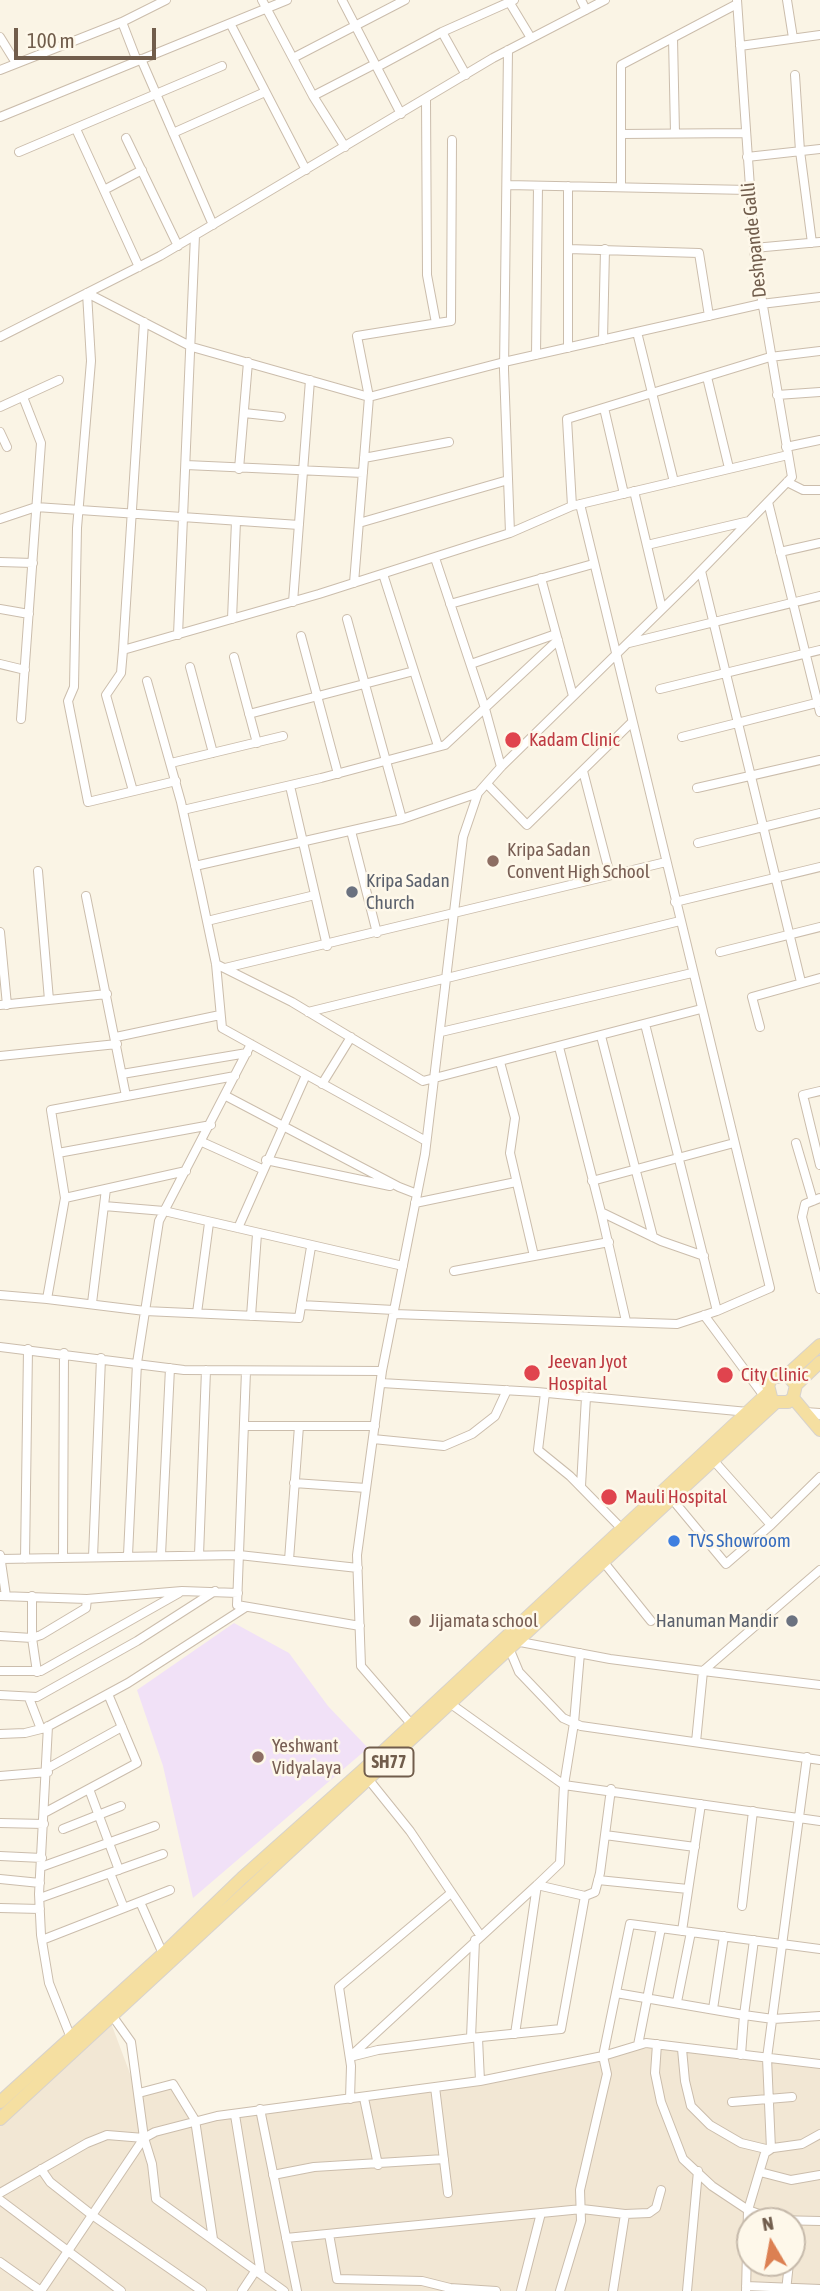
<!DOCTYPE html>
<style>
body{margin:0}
#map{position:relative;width:820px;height:2291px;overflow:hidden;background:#faf4e5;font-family:"Asap Condensed",sans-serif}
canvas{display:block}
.north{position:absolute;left:736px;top:2207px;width:70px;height:70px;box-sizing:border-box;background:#fef8ea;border:2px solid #c6baab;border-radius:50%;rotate:350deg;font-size:19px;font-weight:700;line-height:28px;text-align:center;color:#715d4c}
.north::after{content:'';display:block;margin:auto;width:24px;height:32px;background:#dc8052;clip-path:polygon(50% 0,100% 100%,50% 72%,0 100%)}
.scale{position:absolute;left:14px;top:28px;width:142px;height:32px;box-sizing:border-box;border:4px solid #715d4c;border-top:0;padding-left:9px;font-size:21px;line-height:24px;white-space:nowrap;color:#715d4c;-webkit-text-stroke:5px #fef8ea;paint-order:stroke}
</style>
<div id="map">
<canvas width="820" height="2291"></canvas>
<div class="north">N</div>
<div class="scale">100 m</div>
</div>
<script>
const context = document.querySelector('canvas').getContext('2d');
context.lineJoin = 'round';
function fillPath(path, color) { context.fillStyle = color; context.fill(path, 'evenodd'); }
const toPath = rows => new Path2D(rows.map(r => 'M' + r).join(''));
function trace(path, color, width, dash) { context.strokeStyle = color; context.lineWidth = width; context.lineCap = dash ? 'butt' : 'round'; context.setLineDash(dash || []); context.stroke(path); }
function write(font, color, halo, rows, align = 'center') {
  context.font = font + ' "Asap Condensed",sans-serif'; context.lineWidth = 5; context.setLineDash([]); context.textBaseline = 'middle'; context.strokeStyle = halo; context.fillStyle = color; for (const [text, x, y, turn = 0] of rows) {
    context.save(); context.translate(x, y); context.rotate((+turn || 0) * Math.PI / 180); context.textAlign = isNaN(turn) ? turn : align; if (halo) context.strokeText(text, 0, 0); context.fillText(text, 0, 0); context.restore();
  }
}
fillPath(toPath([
 [105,2007,138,2095,172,2085,195,2122,479,2080,603,2055,669,2045,820,2063,820,2291,0,2291,0,2104],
 [750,2221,792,2221,792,2263,750,2263]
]), '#f2e7d4');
fillPath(toPath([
 [234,1623,289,1653,328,1706,368,1748,193,1898,163,1766,137,1690]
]), '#f1e1f7');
const street = toPath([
 [262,0,313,96,345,147],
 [342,0,401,114],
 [508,0,531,38],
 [581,0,586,10],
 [787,0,793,38],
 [122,22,166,0],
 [231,25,306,170],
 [442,32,466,75],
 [0,37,16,63],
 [673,38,675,133],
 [740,46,820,35],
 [293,58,405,0],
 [141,59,213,225],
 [377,67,442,32,514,0],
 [0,70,122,22,137,61],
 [795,75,800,151,812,243],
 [313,96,375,64],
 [426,99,427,275,436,323],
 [0,117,287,0],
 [76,129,139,267],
 [173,133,265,92],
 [621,134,745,133],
 [126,138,178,246],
 [19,152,222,66],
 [747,157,820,149],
 [507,185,749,190],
 [621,187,621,65,737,4],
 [104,190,142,170],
 [754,248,820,242],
 [568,249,699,253,709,316],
 [87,293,192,347,369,397,504,362,761,304,820,297],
 [87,293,91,361,77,528,74,687,68,701,88,802,176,781],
 [144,322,123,650,319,594,510,533,504,370,508,50],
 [637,332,674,482],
 [0,337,160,256,493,58,605,0],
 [603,340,605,249],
 [568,348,568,186],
 [536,355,538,186],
 [707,377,729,468],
 [777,395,820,392],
 [0,407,59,380],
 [604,408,624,494],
 [244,413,281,417],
 [0,432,7,447],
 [786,447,820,440],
 [364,458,449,442],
 [186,465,363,473],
 [239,469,248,362],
 [787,482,803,490,820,490],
 [634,491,662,609],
 [768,502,820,712],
 [580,504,770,1288,717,1311,645,1024],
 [572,506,567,419,770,357,820,351],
 [0,519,36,507,299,525],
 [359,523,508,480],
 [510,533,572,506,788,455],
 [647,545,749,521],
 [780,552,820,543],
 [435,558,484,705,501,767],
 [0,562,33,563],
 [701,571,801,982],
 [383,574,438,746],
 [541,578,573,696],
 [354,583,369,397,357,336,451,321,452,140],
 [293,602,310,380],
 [450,604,593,564],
 [0,609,29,614],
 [232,619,236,521],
 [347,619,402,819],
 [178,635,195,235],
 [301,636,338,774],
 [629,643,820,596],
 [123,650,121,673,106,695,133,791],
 [234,657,257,743],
 [0,664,25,670],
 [471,664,556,634],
 [190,667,213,753],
 [147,681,181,802,200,888,216,964,222,1028,426,1141],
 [660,689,820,650],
 [249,714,414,671],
 [21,719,41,443,23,397],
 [682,737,820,702],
 [171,763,283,736],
 [583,771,610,875],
 [487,784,527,825,631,723],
 [290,786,327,946],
 [697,788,820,760],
 [183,810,321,778,445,745,558,640],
 [351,831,377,933],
 [698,843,820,813],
 [195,866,402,819,478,793],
 [38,871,49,1000],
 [86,896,126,1096],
 [675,902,820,867],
 [207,921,315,895],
 [0,932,7,1005],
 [720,952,820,927],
 [216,964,292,1002,423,1081,701,1009],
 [225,968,666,862],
 [0,1005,107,994],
 [308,1012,680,921],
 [760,1027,752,997,820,978],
 [441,1032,692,973],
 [601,1036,653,1237],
 [116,1037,220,1015],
 [559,1047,601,1212,661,1241,704,1256],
 [0,1056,117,1044],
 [500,1062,515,1118,510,1153,534,1256],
 [122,1074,247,1053],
 [322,1084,351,1037],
 [820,1091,803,1095,820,1165],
 [226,1096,399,1187,417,1194],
 [202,1142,262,1169],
 [796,1143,813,1201],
 [58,1153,211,1125],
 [266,1160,390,1186],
 [186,1171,65,1198,47,1299,145,1311,299,1318,311,1247],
 [592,1181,734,1143],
 [65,1198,51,1110,235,1076],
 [820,1198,805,1204,802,1217,820,1289],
 [415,1203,516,1182],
 [104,1206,164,1211,403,1266],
 [601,1212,626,1321],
 [238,1228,306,1075],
 [454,1271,609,1242],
 [0,1295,47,1299],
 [92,1303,106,1189],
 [301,1305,394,1310],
 [197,1313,209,1223],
 [394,1314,677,1324,717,1311],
 [704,1315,764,1396],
 [251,1316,257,1234],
 [0,1347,184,1370,382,1371],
 [246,1371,237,1605,360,1626],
 [381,1383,537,1392,748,1412],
 [545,1393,538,1450,570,1476,622,1529],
 [244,1426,375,1426],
 [373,1439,444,1446,472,1434,495,1416,507,1390],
 [714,1461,771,1525,820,1477],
 [294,1483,366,1488],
 [581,1486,586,1397],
 [672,1499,726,1564,771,1525],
 [0,1555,6,1596],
 [128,1555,137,1363,159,1221,251,1044],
 [161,1555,170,1368],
 [199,1555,206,1370],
 [93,1557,101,1358],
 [63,1558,64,1353],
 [1,1559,239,1555,358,1568],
 [25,1559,28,1349],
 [289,1560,299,1426],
 [602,1560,651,1621],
 [0,1596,87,1599,182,1591,238,1593],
 [32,1596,32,1638,37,1672],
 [0,1636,32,1638,41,1635,86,1608,87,1599],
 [515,1641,610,1659,703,1671,820,1570],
 [509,1648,519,1672,563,1718,581,1726,820,1760],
 [0,1671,41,1671,179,1593],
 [0,1695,37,1697,137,1641,215,1591],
 [29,1698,41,1729],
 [451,1704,564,1785,820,1821],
 [412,1725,361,1666,357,1555,382,1371,425,1154,463,837,478,793,501,767,690,582,792,477,755,259,737,0],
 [48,1726,39,1894,41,1935,49,1983,71,2038],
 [0,1734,25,1733,45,1728,128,1683,246,1607],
 [696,1742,703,1671,820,1685],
 [48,1768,122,1727],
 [0,1776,48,1772],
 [369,1780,410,1831,480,1935],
 [89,1789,119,1870],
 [44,1813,137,1763,108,1694],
 [0,1823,44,1824],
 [63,1829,121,1806],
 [605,1835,695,1847],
 [0,1856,42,1858],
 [41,1867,155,1826],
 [110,1873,124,1908],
 [0,1879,40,1883],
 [598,1880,688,1889],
 [585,1896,595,1892,600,1873,611,1789],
 [40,1898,163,1854],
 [140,1902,163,1954],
 [742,1906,753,1811],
 [0,1908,40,1909],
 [682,1931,701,1804],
 [42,1940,170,1890],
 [616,1993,744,2015,754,1940],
 [677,2002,691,1932],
 [713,2009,724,1936],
 [111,2014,131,2042,144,2138,152,2164,156,2199,284,2291],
 [515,2034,537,1885],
 [471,2038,475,1940],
 [478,2038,480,2081],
 [657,2044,655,2073,661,2102,683,2159,712,2186,748,2210,775,2220,820,2221],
 [638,2045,661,1928],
 [682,2049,685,2081,691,2106,710,2125,741,2143,766,2149,802,2144,820,2134],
 [352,2055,537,1885],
 [741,2055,744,2015,773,2019,820,2016],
 [350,2057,378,2050,471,2038,561,2029,585,1896,537,1885,560,1863,564,1785,574,1723,580,1653],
 [435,2087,448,2193],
 [139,2093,173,2084,195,2120,213,2239],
 [364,2098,378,2165],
 [350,2099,351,2066,339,1987,451,1893],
 [732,2102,792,2097],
 [260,2109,297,2291],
 [235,2115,261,2274],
 [41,2169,50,2182,92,2215,202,2291],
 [760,2172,791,2180,820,2175],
 [273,2175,314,2167,444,2159],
 [0,2193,87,2143,107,2135,144,2138,155,2132,217,2116,480,2081,603,2056,646,2043,820,2064],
 [0,2200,121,2291],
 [625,2214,649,2213,656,2208,661,2190],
 [329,2234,337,2279,422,2281,450,2288,496,2291],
 [286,2238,582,2209,625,2214,613,2291],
 [0,2262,41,2291],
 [746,2286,820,2289],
 [41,2291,144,2138],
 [242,2291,256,2270],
 [521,2291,541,2213],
 [560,2291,581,2221,580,2190,607,2074,603,2056,630,1924,820,1949],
 [687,2291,698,2171],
 [746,2291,748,2210,765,2153,771,2149,767,2058,807,1757],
 [786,2291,789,2263]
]);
const secondary = toPath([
 [805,1413,820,1414]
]);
const primary = toPath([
 [787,1375,820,1345],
 [771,1397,768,1385,772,1378,787,1375,796,1385],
 [793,1398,820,1430],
 [0,2102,163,1954,242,1878,362,1771,768,1393],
 [0,2119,776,1402,788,1402,793,1398,796,1385,820,1362]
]);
trace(street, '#cbbdac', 10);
trace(secondary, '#cebeaa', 12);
trace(primary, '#d7d2cd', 14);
trace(street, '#fff', 8);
trace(secondary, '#fff', 10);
trace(primary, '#f5dfa1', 12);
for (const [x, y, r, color] of [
 [513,740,9,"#e0444e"],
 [493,861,7,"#8d6e63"],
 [352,892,7,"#6b7280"],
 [532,1373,9,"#e0444e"],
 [725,1375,9,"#e0444e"],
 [609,1497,9,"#e0444e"],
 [674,1541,7,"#3f7fe0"],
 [415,1621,7,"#8d6e63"],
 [792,1621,7,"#6b7280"],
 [258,1757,7,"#8d6e63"]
]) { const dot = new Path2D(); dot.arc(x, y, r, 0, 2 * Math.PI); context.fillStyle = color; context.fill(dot); trace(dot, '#fef8ea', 2.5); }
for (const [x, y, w] of [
 [389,1762,49]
]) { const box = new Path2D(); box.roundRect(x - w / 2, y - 14.5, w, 29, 5); context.fillStyle = '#fef8ea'; context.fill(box); trace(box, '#715d4c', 2); }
write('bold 18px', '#715d4c', null, [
 ["SH77",389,1762]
]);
write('19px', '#715d4c', '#fef8ea', [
 ["Deshpande Galli",754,240,-96]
]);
write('19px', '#be3a42', '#fef8ea', [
 ["Kadam Clinic",529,740],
 ["Jeevan Jyot",548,1362],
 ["Hospital",548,1384],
 ["City Clinic",741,1375],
 ["Mauli Hospital",625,1497]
], 'left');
write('19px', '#785e54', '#fef8ea', [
 ["Kripa Sadan",507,850],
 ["Convent High School",507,872],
 ["Jijamata school",429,1621],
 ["Yeshwant",272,1746],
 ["Vidyalaya",272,1768]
], 'left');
write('19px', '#5b616d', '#fef8ea', [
 ["Kripa Sadan",366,881],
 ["Church",366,903],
 ["Hanuman Mandir",778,1621,"right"]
], 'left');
write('19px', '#366cbe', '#fef8ea', [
 ["TVS Showroom",688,1541]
], 'left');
</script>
